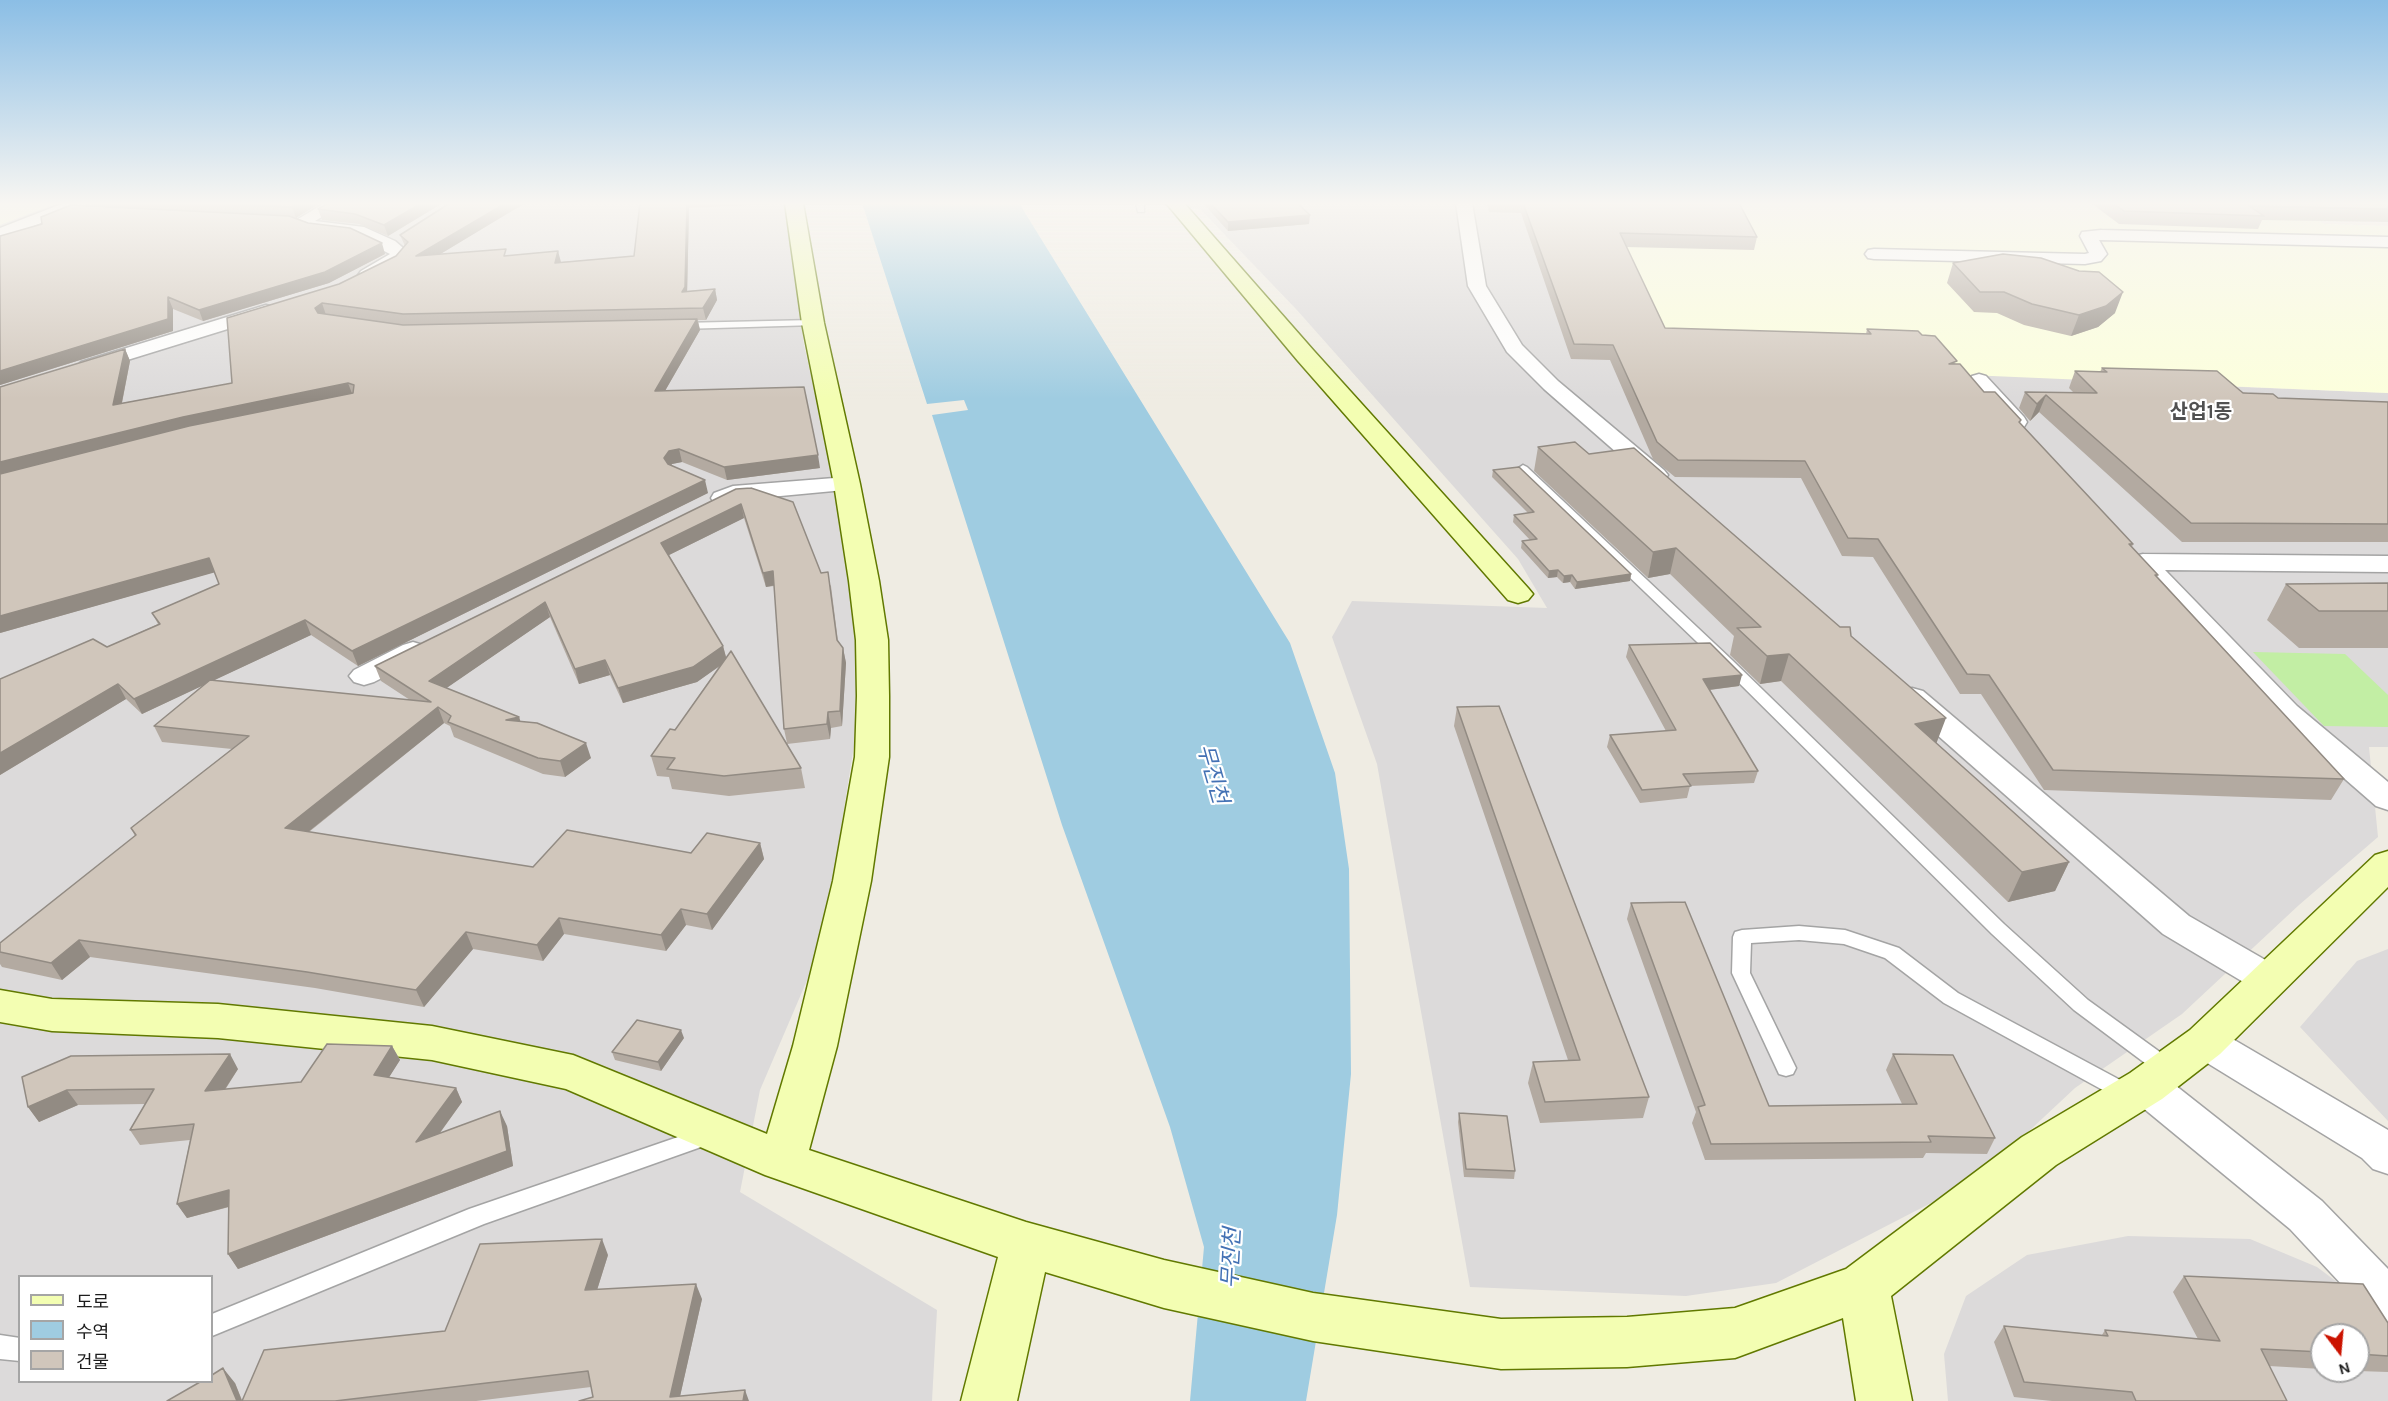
<!DOCTYPE html>
<meta charset="utf-8">
<style>
body{margin:0}
#map{position:relative;width:2388px;height:1401px;overflow:hidden;background:#efece3;font-family:Karla,"Noto Sans KR",sans-serif}
canvas{display:block}
.legend{position:absolute;left:18px;top:1275px;width:195px;height:108px;box-sizing:border-box;background:#fff;border:2px solid #a5a5a5;margin:0;padding:8px 10px;list-style:none;font-size:18px;color:#1d1d1d}
.legend li{display:flex;align-items:center;gap:12px;height:30px}
.legend b{width:30px;border:2px solid #a5a5a5}
.north{position:absolute;left:2310px;top:1323px;width:60px;height:60px;box-sizing:border-box;background:#fff;border:2px solid #a5a5a5;border-radius:50%;rotate:164deg;font-size:16px;font-weight:700;line-height:24px;text-align:center;color:#1d1d1d}
.north::after{content:'';display:block;margin:auto;width:21px;height:27px;background:#cb1300;clip-path:polygon(50% 0,100% 100%,50% 72%,0 100%)}
</style>
<div id="map">
<canvas width="2388" height="1401"></canvas>
<ul class="legend">
<li><b style="height:8px;background:#f3feb2"></b>도로</li>
<li><b style="height:16px;background:#9fcce1"></b>수역</li>
<li><b style="height:16px;background:#d0c6bb"></b>건물</li>
</ul>
<div class="north">N</div>
</div>
<script>
const context = document.querySelector('canvas').getContext('2d');
context.lineJoin = 'round';
function fillPath(path, color) { context.fillStyle = color; context.fill(path, 'evenodd'); }
const toPath = rows => new Path2D(rows.map(r => 'M' + r).join(''));
function trace(path, color, width, dash) { context.strokeStyle = color; context.lineWidth = width; context.lineCap = dash ? 'butt' : 'round'; context.setLineDash(dash || []); context.stroke(path); }
function write(font, color, halo, rows, align = 'center') {
  context.font = font + ' Karla,"Noto Sans KR",sans-serif'; context.lineWidth = 4.5; context.setLineDash([]); context.textBaseline = 'middle'; context.strokeStyle = halo; context.fillStyle = color; for (const [text, x, y, turn = 0] of rows) {
    context.save(); context.translate(x, y); context.rotate((+turn || 0) * Math.PI / 180); context.textAlign = isNaN(turn) ? turn : align; if (halo) context.strokeText(text, 0, 0); context.fillText(text, 0, 0); context.restore();
  }
}
fillPath(toPath([
 [0,203,785,203,804,345,833,472,860,637,855,739,823,943,760,1090,740,1192,937,1310,932,1401,0,1401],
 [20,1276,212,1276,212,1382,20,1382],
 [1184,203,1733,203,2095,381,2388,393,2388,747,2369,747,2378,837,2299,905,2182,1014,2075,1088,1997,1161,1960,1188,1776,1283,1686,1296,1470,1287,1377,764,1332,637,1352,601,1547,608,1518,559,1296,309,1201,210,1189,208],
 [2388,949,2388,1121,2300,1027,2357,961],
 [2128,1236,2250,1239,2317,1267,2373,1309,2388,1326,2388,1401,1948,1401,1944,1354,1966,1296,2027,1255],
 [2322,1335,2358,1335,2358,1371,2322,1371]
]), '#dcdada');
fillPath(toPath([
 [0,203,57,203,0,225],
 [1733,203,2286,203,2324,224,2388,226,2388,393,1619,360,1561,227]
]), '#fcffdc');
fillPath(toPath([
 [2253,652,2345,654,2388,695,2388,727,2324,726]
]), '#c2eea4');
fillPath(toPath([
 [862,203,1019,203,1290,643,1335,773,1349,869,1351,1074,1337,1215,1306,1401,1190,1401,1204,1247,1170,1127,1062,825,932,415,968,410,964,400,927,404]
]), '#9fcce1');
const lane = toPath([
 [1136,203,1144,203,1144,212,1138,212,1136,203],
 [813,320,818,323,816,325,681,329,676,326,681,323,813,320],
 [1523,465,1527,467,1732,660,2004,924,2088,1000,2175,1063,2178,1069,2175,1075,2168,1077,2161,1075,2074,1010,1992,934,1722,666,1519,471,1517,469,1523,465],
 [1799,926,1845,930,1899,948,1958,993,2135,1088,2138,1094,2135,1100,2128,1102,2121,1100,1944,1003,1885,958,1844,944,1799,940,1751,943,1750,973,1796,1068,1793,1074,1786,1076,1779,1074,1732,973,1733,937,1735,932,1742,930,1799,926],
 [707,1127,715,1130,718,1136,715,1142,484,1224,212,1336,212,1314,469,1209,707,1127],
 [0,1335,20,1338,20,1361,0,1359,0,1335]
]);
const street = toPath([
 [64,203,87,203,85,206,0,239,0,228,64,203],
 [325,203,345,203,315,221,364,227,395,241,409,253,399,265,373,279,361,279,358,275,361,271,390,254,354,236,312,231,295,225,293,222,325,203],
 [1456,203,1472,203,1486,286,1522,345,1558,381,1664,470,1668,475,1664,480,1656,482,1648,480,1544,389,1507,352,1468,286,1456,203],
 [2101,230,2388,237,2388,247,2101,240,2099,240,2107,254,2101,261,2085,264,1874,259,1868,258,1865,254,1868,250,1874,249,2085,254,2089,253,2080,236,2082,232,2101,230],
 [266,305,273,307,275,311,273,315,95,370,88,372,81,370,78,366,81,362,266,305],
 [1979,374,1986,376,2024,417,2027,422,2024,427,2016,429,2008,427,1972,384,1969,380,1972,376,1979,374],
 [847,477,855,479,859,484,855,489,738,500,723,505,714,503,711,498,714,493,733,486,847,477],
 [2143,554,2388,556,2388,572,2165,570,2297,706,2388,782,2388,810,2376,806,2275,718,2142,577,2138,571,2139,569,2134,568,2130,562,2134,556,2143,554],
 [413,642,423,645,427,651,423,657,374,682,364,685,354,682,349,676,354,670,403,645,413,642],
 [1912,688,1923,691,2189,916,2281,969,2287,979,2281,989,2268,993,2255,989,2163,934,1901,703,1897,697,1901,691,1912,688],
 [2205,1027,2219,1031,2388,1130,2388,1174,2373,1169,2362,1158,2191,1053,2185,1042,2191,1031,2205,1027],
 [2146,1070,2161,1074,2322,1201,2388,1269,2388,1323,2371,1316,2290,1229,2131,1098,2125,1086,2131,1074,2146,1070]
]);
const secondary = toPath([
 [785,203,803,203,824,323,860,484,879,581,888,640,889,696,889,757,871,881,837,1046,809,1150,1026,1222,1164,1260,1313,1293,1501,1319,1627,1317,1735,1308,1846,1269,2022,1137,2130,1073,2190,1030,2375,855,2388,851,2388,887,2220,1054,2162,1099,2056,1165,1891,1296,1912,1401,1856,1401,1843,1318,1735,1358,1627,1367,1501,1369,1313,1341,1164,1308,1045,1272,1017,1401,961,1401,998,1257,765,1175,566,1089,432,1060,218,1038,52,1031,0,1022,0,990,52,999,218,1004,432,1026,573,1055,767,1134,793,1046,833,881,855,757,857,696,856,640,849,581,834,484,802,323,785,203],
 [1166,203,1184,203,1314,351,1528,588,1533,594,1528,600,1518,603,1508,600,1298,361,1166,203]
]);
trace(lane, '#a4a4a4', 3);
trace(street, '#a4a4a4', 3);
trace(secondary, '#617900', 3);
fillPath(lane, '#fff');
fillPath(street, '#fff');
fillPath(secondary, '#f3feb2');
fillPath(toPath([
 [91,203,320,203,296,218,294,217,385,254,329,283,203,321,173,309,173,331,0,385,0,236,42,224,93,206],
 [329,203,525,203,440,254,508,256,561,262,634,256,640,203,775,203,775,204,689,208,687,291,715,289,717,300,706,320,698,320,700,330,665,391,820,468,727,480,682,462,672,464,671,465,708,493,358,666,311,635,214,680,410,700,381,681,375,666,736,489,821,573,831,586,838,641,843,648,846,663,842,726,831,728,830,739,787,744,801,768,805,788,729,796,672,789,669,777,657,776,651,756,675,730,720,665,697,682,623,703,610,675,579,684,550,617,446,688,519,717,520,721,591,758,565,777,543,774,454,737,450,726,444,723,309,832,533,867,691,853,760,843,764,859,712,930,686,925,666,951,564,934,543,961,473,949,424,1007,315,988,90,957,62,980,2,967,0,964,0,943,135,836,131,828,232,749,162,742,154,726,203,685,142,714,126,699,0,775,0,679,107,647,158,624,152,613,219,584,214,572,0,633,125,349,130,361,122,403,232,383,339,284,396,256,405,246,400,235,448,204,441,204,388,236,359,224,322,220,318,209],
 [744,518,766,587,774,586,784,729,787,743,726,657,723,646,669,555],
 [1203,203,1297,203,1309,224,1228,231],
 [1487,203,1739,203,1757,237,1754,250,1626,247,1665,328,1866,334,1867,329,1922,335,1956,364,1984,392,2021,420,2020,423,2133,544,2132,547,2158,575,2157,576,2344,779,2331,800,2044,790,1981,694,1960,694,1873,557,1842,556,1801,478,1675,477,1653,459,1610,360,1571,359,1521,213,1489,212],
 [2091,203,2388,203,2388,222,2262,220,2258,229,2119,224],
 [1953,263,2115,313,2098,327,2071,336,2024,325,1997,313,1974,312,1947,283],
 [2102,368,2278,398,2388,402,2388,542,2182,542,2039,412,2030,421,2019,408,2025,392,2073,392,2069,388,2075,371,2100,372],
 [1538,447,1589,454,1851,636,1936,743,2069,862,2055,891,2008,902,1781,681,1760,684,1730,655,1734,636,1670,574,1648,578,1534,471],
 [1493,470,1631,574,1630,581,1575,589,1570,582,1563,583,1557,577,1548,578,1521,548,1522,541,1530,540,1513,522,1514,515,1528,513,1492,477],
 [2388,583,2388,648,2299,648,2267,620,2286,584],
 [1629,645,1739,686,1710,690,1758,771,1754,783,1690,786,1687,798,1640,803,1607,747,1610,735,1666,731,1626,657],
 [1457,707,1649,1097,1643,1118,1540,1123,1528,1083,1533,1062,1568,1060,1454,726],
 [1631,903,1769,1106,1902,1104,1886,1070,1893,1054,1995,1138,1987,1154,1926,1153,1923,1158,1705,1160,1692,1123,1696,1112,1627,919],
 [684,1038,661,1071,615,1060,612,1052],
 [392,1046,400,1060,389,1077,456,1088,462,1102,440,1133,507,1126,513,1166,238,1269,228,1254,229,1207,187,1218,177,1204,190,1140,140,1145,130,1130,145,1104,78,1105,39,1122,28,1107,22,1077,238,1069,225,1090,301,1082],
 [1459,1113,1515,1171,1514,1179,1464,1177,1458,1122],
 [608,1255,597,1290,702,1299,680,1396,749,1401,593,1397,591,1387,476,1401,167,1401,235,1383,242,1400,445,1331],
 [2184,1276,2388,1323,2388,1372,2358,1371,2358,1335,2322,1335,2322,1369,2269,1366,2287,1401,2052,1401,2014,1397,1994,1342,2004,1326,2102,1335,2105,1330,2198,1339,2173,1292]
]), '#b3aaa1');
fillPath(toPath([
 [300,203,320,203,296,218,292,207],
 [422,203,441,203,441,204,388,236,384,225],
 [506,203,525,203,419,267,416,256],
 [687,203,688,203,689,208,687,298,682,292],
 [1310,215,1309,224,1228,231,1228,222],
 [382,243,385,254,329,283,203,321,199,310],
 [558,251,561,262,555,263],
 [715,289,717,300,706,320,703,308],
 [2123,292,2115,313,2098,327,2071,336,2079,315],
 [168,297,173,309,173,331,0,385,0,371],
 [322,303,326,315,319,320,315,308],
 [697,319,700,330,658,403,655,391],
 [125,349,130,361,119,417,113,405],
 [348,383,353,396,0,477,0,462,183,417],
 [2046,395,2039,412,2030,421,2037,404],
 [679,449,682,462,672,464,667,471,664,458,669,451],
 [818,455,820,468,727,480,724,467],
 [705,480,708,493,358,666,352,651],
 [741,504,744,518,665,557,661,543],
 [1676,548,1670,574,1648,578,1653,552],
 [209,558,216,572,0,633,0,616],
 [1558,570,1557,577,1548,578,1549,571],
 [773,571,776,585,766,587,763,573],
 [1631,574,1630,581,1575,589,1577,582],
 [1572,575,1570,582,1563,583,1564,576],
 [545,602,550,617,435,696,429,681],
 [305,620,311,635,142,714,134,699],
 [723,646,727,661,697,682,623,703,618,688],
 [843,648,846,663,842,726,840,711],
 [1789,654,1781,681,1760,684,1767,656],
 [605,660,610,675,579,684,575,669],
 [1742,675,1739,686,1700,691,1703,679],
 [118,684,126,699,0,775,0,753],
 [438,707,444,723,293,844,285,828],
 [828,712,831,728,830,739,827,724],
 [519,717,524,732,506,720],
 [1946,718,1935,747,1915,724],
 [586,743,591,758,565,777,560,761],
 [760,843,764,859,712,930,707,914],
 [2069,862,2055,891,2008,902,2022,872],
 [681,909,686,925,666,951,661,935],
 [559,918,564,934,543,961,537,945],
 [466,932,473,949,424,1007,416,990],
 [79,940,90,957,62,980,51,963],
 [681,1030,684,1038,661,1071,658,1062],
 [392,1046,400,1060,381,1090,374,1075],
 [230,1054,238,1069,214,1106,205,1091],
 [456,1088,462,1102,423,1156,416,1142],
 [67,1090,78,1105,39,1122,28,1107],
 [500,1111,507,1126,513,1166,238,1269,228,1254],
 [229,1190,239,1204,187,1218,177,1204],
 [602,1239,608,1255,592,1306,585,1290],
 [696,1284,702,1299,679,1401,670,1397],
 [223,1368,235,1383,242,1401,237,1401],
 [745,1390,749,1401,743,1401]
]), '#928b83');
const building = toPath([
 [204,203,300,203,292,207,204,203],
 [329,203,422,203,384,225,355,214,318,209,329,203],
 [450,203,506,203,416,256,506,249,504,256,558,251,555,263,634,256,640,203,687,203,685,287,682,292,715,289,703,308,403,314,322,303,315,308,318,313,403,325,697,319,655,391,804,387,818,455,724,467,679,449,669,451,664,458,668,464,705,480,352,651,305,620,134,699,118,684,0,753,0,679,93,639,107,647,160,624,152,613,219,584,209,558,0,616,0,474,189,426,353,393,354,385,348,383,183,417,0,462,0,387,125,349,113,405,232,383,227,318,339,284,396,256,408,242,400,235,450,203],
 [1210,203,1297,203,1310,215,1228,222,1210,203],
 [1523,203,1739,203,1757,237,1620,233,1665,328,1871,334,1867,329,1918,331,1922,335,1935,336,1957,361,1949,364,1960,364,1984,392,1995,392,2021,420,2019,422,2133,544,2129,544,2158,575,2155,575,2344,779,2053,770,1989,675,1967,674,1878,539,1848,538,1805,461,1678,460,1657,442,1613,345,1574,344,1523,203],
 [2113,203,2388,203,2388,209,2249,206,2264,216,2124,211,2113,203],
 [71,205,289,216,308,223,350,228,382,243,325,272,199,310,168,297,168,319,0,371,0,236,42,224,41,217,71,205],
 [2003,254,2041,258,2079,271,2099,272,2123,292,2106,306,2079,315,2032,304,2004,292,1980,292,1953,263,2003,254],
 [2102,368,2217,371,2243,393,2273,394,2278,398,2388,402,2388,524,2191,523,2046,395,2037,404,2025,392,2097,393,2075,371,2107,372,2102,368],
 [1575,442,1589,454,1634,448,1840,627,1850,627,1851,636,1946,718,1915,724,2069,862,2022,872,1789,654,1767,656,1737,628,1761,627,1676,548,1653,552,1538,447,1575,442],
 [1519,467,1631,574,1577,582,1572,575,1564,576,1558,570,1549,571,1522,541,1537,539,1514,515,1534,512,1493,470,1519,467],
 [751,488,793,502,821,573,828,572,837,640,843,648,840,711,828,712,827,724,784,729,773,571,763,573,741,504,661,543,723,646,693,667,618,688,605,660,575,669,545,602,429,681,519,717,506,720,537,723,586,743,560,761,538,758,448,722,451,716,438,707,285,828,533,867,567,830,691,853,707,833,760,843,707,914,681,909,661,935,559,918,537,945,466,932,416,990,307,972,79,940,51,963,0,952,0,943,136,835,131,828,249,736,154,726,210,680,431,702,375,666,736,489,751,488],
 [2388,583,2388,611,2319,611,2286,584,2388,583],
 [1710,643,1742,675,1703,679,1758,771,1683,774,1691,786,1642,790,1610,735,1676,730,1629,645,1710,643],
 [731,651,801,768,724,776,667,769,675,758,651,756,670,729,675,730,731,651],
 [1499,706,1649,1097,1545,1102,1533,1062,1580,1060,1457,707,1499,706],
 [1685,902,1769,1106,1917,1104,1893,1054,1953,1055,1995,1138,1928,1136,1931,1142,1711,1144,1698,1107,1705,1105,1631,903,1685,902],
 [637,1020,681,1030,658,1062,612,1052,637,1020],
 [327,1044,392,1046,374,1075,456,1088,416,1142,500,1111,507,1151,228,1254,229,1190,177,1204,194,1124,130,1130,154,1089,67,1090,28,1107,22,1077,71,1056,230,1054,205,1091,301,1082,327,1044],
 [1459,1113,1507,1116,1515,1171,1466,1169,1459,1113],
 [602,1239,585,1290,696,1284,670,1397,745,1390,743,1401,579,1401,593,1397,588,1371,335,1401,242,1401,264,1350,445,1331,480,1244,602,1239],
 [2184,1276,2363,1284,2388,1323,2388,1356,2358,1354,2358,1335,2322,1335,2322,1352,2261,1349,2287,1401,2136,1401,2132,1392,2024,1382,2004,1326,2108,1336,2105,1330,2220,1341,2184,1276],
 [223,1368,237,1401,167,1401,200,1382,212,1382,212,1375,223,1368]
]);
fillPath(building, '#d0c6bb');
trace(building, '#928b83', 1.5);
const sky = context.createLinearGradient(0, 0, 0, 399);
sky.addColorStop(0, '#8bbee5');
sky.addColorStop(0.51, '#f8f6f2');
sky.addColorStop(1, '#f8f6f200');
context.fillStyle = sky;
context.fillRect(0, 0, 2388, 399);
write('bold 20px', '#505050', '#fff', [
 ["산업1동",2201,412]
]);
write('italic 22px', '#4371b4', '#fff', [
 ["무진천",1212,774,74],
 ["무진천",1232,1258,-87]
]);
</script>
